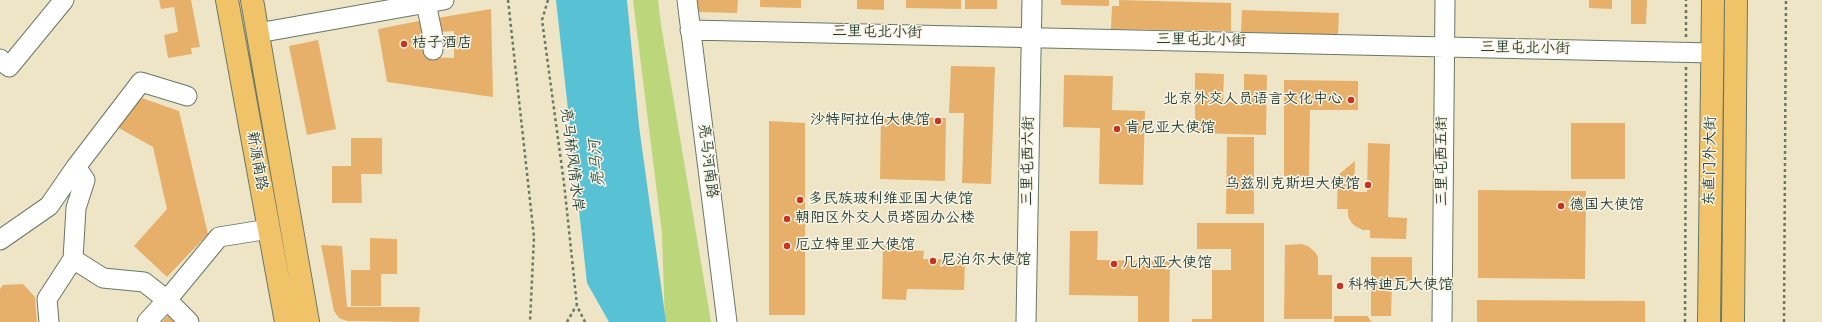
<!DOCTYPE html>
<meta charset="utf-8">
<style>
body{margin:0}
canvas{display:block;background:#ede5c6}
</style>
<canvas width="1822" height="322"></canvas>
<script>
const context = document.querySelector('canvas').getContext('2d');
context.lineJoin = 'round';
function fillPath(path, color) { context.fillStyle = color; context.fill(path, 'evenodd'); }
const toPath = rows => new Path2D(rows.map(r => 'M' + r).join(''));
function trace(path, color, width, dash) { context.strokeStyle = color; context.lineWidth = width; context.lineCap = dash ? 'butt' : 'round'; context.setLineDash(dash || []); context.stroke(path); }
function write(font, color, halo, rows, align = 'center') {
  context.font = font + ' "Architects Daughter","LXGW WenKai TC",sans-serif'; context.lineWidth = 3; context.setLineDash([]); context.textBaseline = 'middle'; context.strokeStyle = halo; context.fillStyle = color; for (const [text, x, y, turn = 0] of rows) {
    context.save(); context.translate(x, y); context.rotate((+turn || 0) * Math.PI / 180); context.textAlign = isNaN(turn) ? turn : align; if (halo) context.strokeText(text, 0, 0); context.fillText(text, 0, 0); context.restore();
  }
}
fillPath(toPath([
 [633,0,658,0,661,25,711,322,665,322,662,233]
]), '#bbd67b');
fillPath(toPath([
 [556,0,627,0,639,126,666,322,609,322,587,283]
]), '#58c1d4');
fillPath(toPath([
 [159,0,191,0,200,47,191,48,192,54,168,58,164,35,178,32,174,7,161,9],
 [696,0,738,0,737,13,696,12],
 [760,0,801,0,801,8,760,7],
 [857,0,884,0,884,10,857,9],
 [906,0,961,0,961,9,906,8],
 [965,0,997,0,997,9,965,9],
 [1061,0,1109,0,1109,6,1061,5],
 [1119,0,1231,3,1231,31,1111,29,1112,6,1119,6],
 [1589,0,1612,0,1612,9,1589,8],
 [1631,0,1647,0,1646,24,1631,24],
 [491,9,493,97,387,82,378,29,424,20,428,57,454,58,454,31,439,32,437,18],
 [1242,10,1339,13,1338,35,1241,32],
 [318,40,336,129,307,135,289,46],
 [951,66,995,67,991,184,962,183,964,113,949,113],
 [1195,73,1224,74,1223,102,1244,102,1244,74,1267,75,1266,135,1195,133],
 [1064,75,1113,76,1112,110,1145,111,1143,185,1099,184,1100,128,1063,127],
 [1284,80,1358,81,1358,110,1310,110,1309,177,1284,176],
 [136,96,179,111,208,234,167,277,134,246,167,209,153,147,117,127],
 [881,117,946,118,945,181,880,179],
 [769,121,805,123,805,315,769,315],
 [1571,123,1625,123,1625,179,1571,179],
 [1227,137,1254,137,1254,214,1226,214],
 [351,138,382,138,382,174,361,174,362,203,332,203,332,166,351,166],
 [1368,143,1390,144,1388,217,1407,218,1406,239,1370,238,1370,230,1363,230,1355,226,1351,222,1348,216,1348,209,1337,209,1338,175,1355,161,1354,192,1367,192],
 [1478,190,1586,191,1585,279,1478,278],
 [1197,223,1264,223,1264,322,1192,322,1192,319,1212,319,1212,270,1231,270,1231,249,1197,249],
 [1070,231,1098,231,1097,260,1170,261,1169,322,1138,322,1138,296,1069,295],
 [370,238,397,239,397,274,381,274,381,306,351,306,351,270,370,270],
 [1301,244,1308,246,1315,252,1318,257,1318,275,1332,275,1332,319,1284,319,1285,245],
 [321,245,342,246,347,307,420,307,419,322,347,321,339,318,334,311],
 [883,245,907,245,907,250,924,251,923,259,965,260,964,290,907,289,906,300,882,299],
 [1371,257,1412,257,1412,281,1392,281,1391,316,1371,316],
 [23,284,35,297,37,322,0,322,0,289,3,285],
 [1477,300,1645,301,1645,322,1477,322],
 [169,315,177,322,162,322],
 [1334,316,1367,316,1372,322,1334,322]
]), '#e7b06a');
const minor = toPath([
 [687,0,727,322],
 [426,3,433,37,433,50],
 [690,30,1712,53],
 [258,33,444,0],
 [0,59,9,67,64,0],
 [0,240,49,206,76,167,141,82,187,96],
 [73,259,76,208,85,180,76,167],
 [49,322,47,299,73,259,103,278,144,282,167,300,147,322],
 [189,322,167,300,219,237,269,229],
 [1026,322,1032,0],
 [1442,322,1445,0]
]);
const major = toPath([
 [227,0,286,322],
 [252,0,308,322],
 [1709,322,1713,0],
 [1733,322,1736,0]
]);
trace(minor, '#677867', 21);
trace(major, '#677867', 24);
trace(toPath([
 [508,0,534,237,530,322],
 [548,0,542,20,564,183,577,306,585,322],
 [1686,37,1686,0],
 [567,322,576,306],
 [1685,322,1686,66],
 [1784,322,1786,0]
]), '#677867', 2.5, [3, 3]);
trace(minor, '#fff', 19);
trace(major, '#f0c369', 22);
for (const [x, y, r, color] of [
 [404,44,4,"#c8321e"],
 [1351,100,4,"#c8321e"],
 [938,121,4,"#c8321e"],
 [1117,129,4,"#c8321e"],
 [1368,185,4,"#c8321e"],
 [800,200,4,"#c8321e"],
 [1561,206,4,"#c8321e"],
 [787,219,4,"#c8321e"],
 [787,246,4,"#c8321e"],
 [933,261,4,"#c8321e"],
 [1114,264,4,"#c8321e"],
 [1340,286,4,"#c8321e"]
]) { const dot = new Path2D(); dot.arc(x, y, r, 0, 2 * Math.PI); context.fillStyle = color; context.fill(dot); trace(dot, '#fcf5e5', 1.5); }
write('15px', '#1f3d34', '#fcf5e5', [
 ["三里屯北小街",877,33,1],
 ["三里屯北小街",1201,41,1],
 ["三里屯北小街",1525,49,1],
 ["亮马桥风情水岸",571,160,83],
 ["新源南路",256,161,80],
 ["亮马河南路",707,161,83],
 ["三里屯西六街",1029,161,-89],
 ["三里屯西五街",1443,161,-90],
 ["东直门外大街",1711,161,-89]
]);
write('15px', '#1f3d34', '#fcf5e5', [
 ["桔子酒店",412,44],
 ["北京外交人员语言文化中心",1343,100,"right"],
 ["沙特阿拉伯大使馆",930,121,"right"],
 ["肯尼亚大使馆",1125,129],
 ["乌兹别克斯坦大使馆",1360,185,"right"],
 ["多民族玻利维亚国大使馆",808,200],
 ["德国大使馆",1569,206],
 ["朝阳区外交人员塔园办公楼",795,219],
 ["厄立特里亚大使馆",795,246],
 ["尼泊尔大使馆",941,261],
 ["几内亚大使馆",1122,264],
 ["科特迪瓦大使馆",1348,286]
], 'left');
write('italic 16px', '#2d5e5c', '#fcf5e5', [
 ["亮马河",598,163,-96]
]);
</script>
